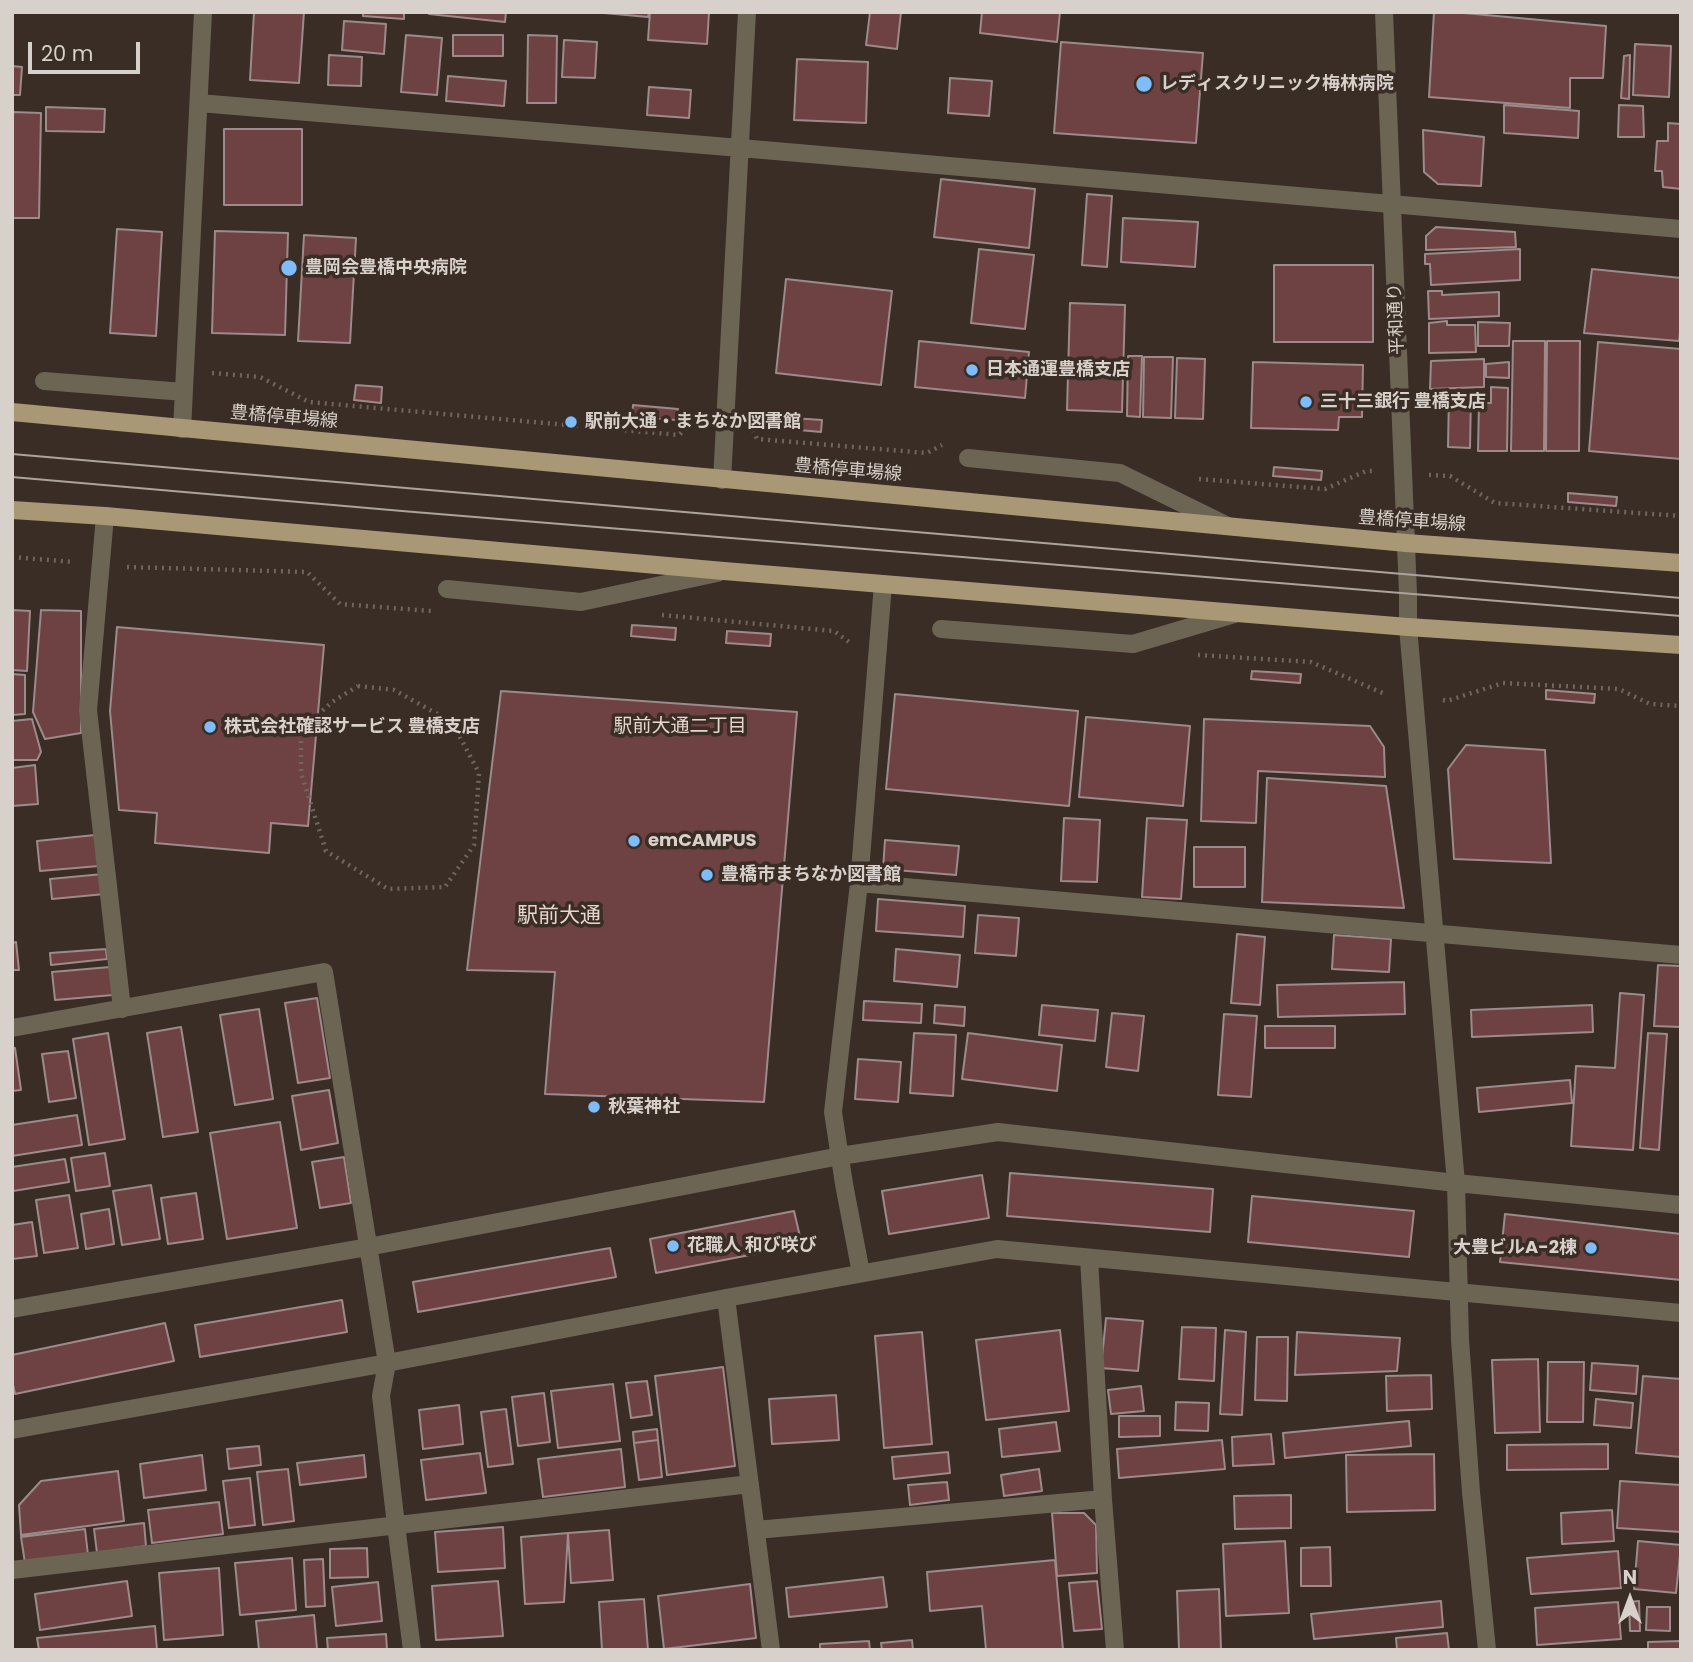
<!DOCTYPE html>
<meta charset="utf-8">
<style>
body{margin:0}
#map{position:relative;width:1693px;height:1662px;overflow:hidden;background:#392d25;font-family:Poppins,sans-serif}
canvas{display:block}
.frame{position:absolute;inset:0;border:14px solid #d8d0cb;pointer-events:none}
.north{position:absolute;left:1595px;top:1564px;width:70px;height:70px;-webkit-text-stroke:5px #392d25;paint-order:stroke;rotate:0deg;font-size:19px;font-weight:700;line-height:28px;text-align:center;color:#d8d0cb}
.north::after{content:'';display:block;margin:auto;width:24px;height:32px;background:#d8d0cb;clip-path:polygon(50% 0,100% 100%,50% 72%,0 100%)}
.scale{position:absolute;left:28px;top:42px;width:112px;height:32px;box-sizing:border-box;border:4px solid #d8d0cb;border-top:0;padding-left:9px;font-size:21px;line-height:24px;white-space:nowrap;color:#d8d0cb;-webkit-text-stroke:5px #392d25;paint-order:stroke}
</style>
<div id="map">
<canvas width="1693" height="1662"></canvas>
<div class="frame"></div>
<div class="north">N</div>
<div class="scale">20 m</div>
</div>
<script>
const context = document.querySelector('canvas').getContext('2d');
context.lineJoin = 'round';
function fillPath(path, color) { context.fillStyle = color; context.fill(path, 'evenodd'); }
const toPath = rows => new Path2D(rows.map(r => 'M' + r).join(''));
function trace(path, color, width, dash) { context.strokeStyle = color; context.lineWidth = width; context.lineCap = dash ? 'butt' : 'round'; context.setLineDash(dash || []); context.stroke(path); }
function write(font, color, halo, rows, align = 'center') {
  context.font = font + ' Poppins,"Noto Sans JP",sans-serif'; context.lineWidth = 7; context.setLineDash([]); context.textBaseline = 'middle'; context.strokeStyle = halo; context.fillStyle = color; for (const [text, x, y, turn = 0] of rows) {
    context.save(); context.translate(x, y); context.rotate((+turn || 0) * Math.PI / 180); context.textAlign = isNaN(turn) ? turn : align; if (halo) context.strokeText(text, 0, 0); context.fillText(text, 0, 0); context.restore();
  }
}
const building = toPath([
 [254,12,304,12,299,83,250,80,254,12],
 [363,12,404,12,404,19,363,16,363,12],
 [429,12,506,12,505,22,429,14,429,12],
 [593,12,649,12,648,17,593,12],
 [650,12,709,12,707,44,648,40,650,12],
 [870,12,901,12,897,49,866,45,870,12],
 [982,12,1060,12,1057,42,980,33,982,12],
 [1434,12,1453,12,1606,26,1603,78,1570,78,1570,108,1429,97,1434,12],
 [344,21,386,24,384,54,342,50,344,21],
 [406,35,442,38,437,95,401,92,406,35],
 [453,35,503,35,503,56,453,56,453,35],
 [528,35,557,36,556,103,527,103,528,35],
 [564,40,597,42,595,78,562,77,564,40],
 [1061,42,1203,53,1196,143,1054,133,1061,42],
 [1635,44,1671,46,1669,97,1633,95,1635,44],
 [329,55,362,57,361,86,328,85,329,55],
 [1630,55,1629,99,1621,98,1624,56,1630,55],
 [797,59,868,62,866,123,794,120,797,59],
 [12,66,22,67,20,95,12,95,12,66],
 [448,76,506,81,504,106,446,101,448,76],
 [950,78,992,81,989,116,948,113,950,78],
 [649,87,691,90,689,118,647,115,649,87],
 [1504,105,1579,111,1578,138,1504,133,1504,105],
 [1619,105,1643,106,1644,137,1618,137,1619,105],
 [46,107,105,109,104,132,46,131,46,107],
 [12,112,41,113,39,218,12,218,12,112],
 [1668,123,1681,124,1681,189,1663,187,1662,171,1655,171,1657,141,1668,141,1668,123],
 [224,129,302,129,302,205,224,205,224,129],
 [1423,130,1484,137,1481,186,1438,184,1424,172,1423,130],
 [941,179,1035,189,1029,248,934,237,941,179],
 [1087,194,1112,196,1107,267,1082,265,1087,194],
 [1123,218,1198,222,1195,267,1121,262,1123,218],
 [1436,227,1515,232,1516,247,1426,250,1426,236,1436,227],
 [117,229,162,232,156,336,110,333,117,229],
 [215,231,288,233,285,335,212,333,215,231],
 [304,235,356,238,350,343,298,341,304,235],
 [979,249,1034,255,1025,329,971,323,979,249],
 [1520,249,1520,280,1431,285,1430,264,1425,264,1425,254,1520,249],
 [1274,265,1373,265,1373,342,1274,342,1274,265],
 [1592,269,1681,278,1681,324,1679,341,1584,333,1592,269],
 [786,279,892,291,881,385,776,373,786,279],
 [1428,291,1442,291,1442,295,1499,292,1499,316,1429,319,1428,291],
 [1070,303,1125,305,1122,412,1067,410,1070,303],
 [1447,321,1447,325,1475,325,1476,352,1429,353,1429,323,1447,321],
 [1478,322,1510,323,1509,346,1478,346,1478,322],
 [919,341,1029,352,1025,398,915,387,919,341],
 [1513,341,1545,341,1544,451,1511,451,1513,341],
 [1547,341,1580,341,1579,451,1546,451,1547,341],
 [1598,342,1681,349,1681,459,1589,451,1598,342],
 [1128,356,1142,356,1140,417,1127,416,1128,356],
 [1144,357,1173,357,1171,418,1143,417,1144,357],
 [1177,358,1205,359,1203,419,1175,418,1177,358],
 [1484,359,1484,387,1430,389,1431,361,1484,359],
 [1253,362,1363,365,1362,417,1339,417,1338,430,1251,428,1253,362],
 [1509,362,1509,378,1486,377,1486,364,1509,362],
 [356,385,382,387,381,403,354,400,356,385],
 [1491,387,1508,388,1507,451,1478,451,1479,403,1491,403,1491,387],
 [1449,394,1471,394,1470,448,1448,447,1449,394],
 [633,405,678,409,676,420,632,417,633,405],
 [778,417,822,420,821,432,777,428,778,417],
 [1274,467,1322,471,1321,480,1273,476,1274,467],
 [1568,493,1617,497,1616,506,1568,502,1568,493],
 [12,610,30,611,27,671,12,670,12,610],
 [41,610,81,611,81,733,45,739,33,712,41,610],
 [632,625,676,628,675,640,631,636,632,625],
 [117,627,324,645,308,826,271,823,269,853,155,843,157,813,119,810,110,711,117,627],
 [727,631,771,634,770,646,726,643,727,631],
 [1252,671,1301,674,1300,683,1251,679,1252,671],
 [12,674,25,675,25,714,12,715,12,674],
 [1546,690,1595,694,1594,703,1546,699,1546,690],
 [501,691,797,712,764,1102,545,1094,555,972,467,970,501,691],
 [895,694,1078,711,1069,806,886,789,895,694],
 [1086,717,1190,726,1183,806,1079,797,1086,717],
 [32,719,41,752,37,760,12,760,12,721,32,719],
 [1204,719,1370,726,1384,747,1385,777,1258,771,1256,823,1201,821,1204,719],
 [1466,745,1545,750,1551,863,1454,859,1448,769,1466,745],
 [35,765,38,804,12,806,12,768,35,765],
 [1267,778,1386,786,1404,908,1262,902,1267,778],
 [1064,818,1100,820,1097,882,1061,881,1064,818],
 [1147,818,1187,820,1181,899,1142,897,1147,818],
 [95,835,99,866,40,871,37,841,95,835],
 [885,840,959,846,956,875,883,869,885,840],
 [1194,847,1245,847,1245,887,1194,887,1194,847],
 [103,874,105,894,52,899,50,879,103,874],
 [878,899,965,906,963,937,876,931,878,899],
 [978,915,1019,918,1016,956,975,953,978,915],
 [1237,934,1265,937,1260,1005,1231,1003,1237,934],
 [1334,935,1391,939,1389,972,1332,969,1334,935],
 [16,942,19,970,12,970,12,943,16,942],
 [106,949,107,959,51,965,50,953,106,949],
 [896,949,960,955,957,987,894,981,896,949],
 [1658,965,1681,966,1681,1027,1654,1026,1658,965],
 [110,967,113,995,55,1000,52,972,110,967],
 [1404,982,1405,1014,1278,1017,1277,985,1404,982],
 [1620,993,1644,995,1633,1150,1571,1146,1576,1066,1615,1068,1620,993],
 [317,998,330,1078,298,1083,285,1003,317,998],
 [864,1001,922,1004,921,1023,863,1020,864,1001],
 [935,1005,965,1007,964,1026,934,1023,935,1005],
 [1042,1005,1098,1010,1095,1041,1039,1035,1042,1005],
 [1592,1005,1593,1032,1472,1037,1471,1010,1592,1005],
 [259,1009,273,1099,235,1105,220,1015,259,1009],
 [1112,1013,1144,1016,1138,1071,1106,1067,1112,1013],
 [1224,1014,1257,1016,1251,1097,1218,1095,1224,1014],
 [1265,1026,1335,1026,1335,1048,1265,1048,1265,1026],
 [181,1027,198,1132,163,1137,147,1033,181,1027],
 [108,1033,125,1139,89,1145,73,1039,108,1033],
 [914,1033,956,1035,953,1096,910,1093,914,1033],
 [968,1033,1062,1045,1057,1091,962,1079,968,1033],
 [1648,1033,1667,1034,1659,1150,1640,1148,1648,1033],
 [12,1048,15,1048,21,1090,12,1091,12,1048],
 [68,1051,76,1098,49,1102,42,1054,68,1051],
 [858,1059,901,1062,898,1102,855,1099,858,1059],
 [1570,1080,1572,1103,1479,1112,1477,1088,1570,1080],
 [329,1090,338,1143,301,1150,292,1096,329,1090],
 [77,1115,82,1145,12,1156,12,1125,77,1115],
 [280,1122,297,1228,227,1239,210,1133,280,1122],
 [105,1153,110,1186,76,1191,71,1158,105,1153],
 [344,1157,351,1203,320,1208,312,1162,344,1157],
 [65,1159,69,1182,13,1191,12,1167,65,1159],
 [1010,1173,1213,1189,1210,1232,1007,1216,1010,1173],
 [982,1175,989,1218,889,1234,882,1191,982,1175],
 [151,1185,160,1239,122,1245,113,1191,151,1185],
 [196,1193,203,1239,168,1244,161,1198,196,1193],
 [69,1195,78,1248,44,1253,36,1200,69,1195],
 [1252,1196,1414,1211,1409,1257,1248,1242,1252,1196],
 [109,1209,114,1244,86,1249,81,1214,109,1209],
 [794,1211,802,1245,656,1273,650,1239,794,1211],
 [1505,1214,1681,1234,1681,1280,1500,1262,1505,1214],
 [32,1222,37,1256,12,1259,12,1225,32,1222],
 [610,1248,616,1277,418,1312,413,1282,610,1248],
 [342,1300,347,1332,200,1357,195,1325,342,1300],
 [1106,1318,1143,1321,1138,1371,1101,1368,1106,1318],
 [165,1323,174,1361,15,1394,12,1380,12,1355,165,1323],
 [1182,1327,1216,1328,1214,1381,1179,1379,1182,1327],
 [1060,1330,1069,1411,986,1420,976,1340,1060,1330],
 [1225,1330,1246,1332,1242,1415,1220,1414,1225,1330],
 [922,1332,932,1444,884,1448,875,1336,922,1332],
 [1297,1332,1400,1338,1397,1371,1295,1375,1297,1332],
 [1257,1337,1288,1337,1287,1401,1255,1400,1257,1337],
 [1538,1359,1540,1432,1495,1433,1492,1360,1538,1359],
 [1548,1362,1584,1362,1583,1422,1547,1422,1548,1362],
 [1592,1363,1638,1366,1636,1394,1590,1390,1592,1363],
 [723,1367,735,1466,667,1475,655,1376,723,1367],
 [1431,1375,1432,1409,1387,1411,1386,1376,1431,1375],
 [1643,1376,1681,1379,1681,1457,1636,1453,1643,1376],
 [647,1381,652,1415,631,1418,626,1383,647,1381],
 [613,1384,620,1441,558,1448,551,1391,613,1384],
 [1141,1386,1144,1411,1111,1414,1108,1390,1141,1386],
 [544,1393,550,1442,518,1446,512,1397,544,1393],
 [836,1395,839,1440,772,1444,769,1399,836,1395],
 [1596,1399,1633,1403,1631,1428,1594,1425,1596,1399],
 [1176,1402,1209,1403,1208,1431,1175,1430,1176,1402],
 [459,1405,463,1444,423,1449,419,1410,459,1405],
 [506,1409,513,1464,488,1467,481,1412,506,1409],
 [1119,1416,1160,1416,1160,1436,1119,1437,1119,1416],
 [1409,1421,1411,1446,1285,1458,1283,1433,1409,1421],
 [1056,1422,1060,1451,1002,1457,999,1429,1056,1422],
 [657,1429,658,1440,634,1443,633,1432,657,1429],
 [1271,1434,1274,1464,1233,1466,1232,1437,1271,1434],
 [658,1440,662,1477,639,1480,634,1443,658,1440],
 [1222,1440,1225,1469,1119,1478,1117,1449,1222,1440],
 [1608,1444,1608,1469,1507,1470,1507,1445,1608,1444],
 [259,1446,261,1465,229,1469,227,1449,259,1446],
 [621,1449,625,1487,543,1497,538,1459,621,1449],
 [948,1452,950,1473,894,1479,892,1457,948,1452],
 [480,1453,486,1493,426,1500,421,1460,480,1453],
 [1434,1454,1435,1510,1347,1512,1346,1455,1434,1454],
 [202,1455,206,1490,144,1498,140,1464,202,1455],
 [364,1455,366,1477,300,1485,297,1463,364,1455],
 [288,1469,294,1521,263,1525,257,1472,288,1469],
 [1039,1469,1042,1491,1004,1496,1001,1475,1039,1469],
 [118,1471,124,1521,21,1535,19,1505,41,1481,118,1471],
 [250,1478,255,1525,229,1528,223,1481,250,1478],
 [1620,1481,1681,1485,1681,1532,1617,1528,1620,1481],
 [947,1482,949,1500,910,1505,908,1485,947,1482],
 [1291,1495,1291,1528,1235,1529,1234,1496,1291,1495],
 [219,1502,223,1534,152,1543,148,1510,219,1502],
 [1612,1510,1614,1541,1562,1544,1561,1513,1612,1510],
 [1052,1513,1084,1513,1096,1525,1097,1573,1057,1576,1052,1513],
 [144,1523,146,1546,97,1553,94,1529,144,1523],
 [503,1527,505,1568,438,1572,435,1532,503,1527],
 [85,1529,88,1555,25,1563,21,1537,85,1529],
 [609,1530,613,1580,571,1583,568,1533,609,1530],
 [568,1533,564,1602,525,1604,521,1537,568,1533],
 [1285,1541,1289,1613,1226,1616,1223,1544,1285,1541],
 [1638,1541,1681,1545,1676,1593,1634,1589,1638,1541],
 [1330,1547,1331,1586,1301,1586,1301,1548,1330,1547],
 [367,1548,368,1577,330,1578,330,1549,367,1548],
 [1618,1551,1621,1588,1531,1594,1527,1558,1618,1551],
 [292,1558,296,1610,240,1615,235,1563,292,1558],
 [323,1559,325,1606,306,1607,304,1560,323,1559],
 [1055,1560,1063,1650,986,1650,982,1606,930,1611,927,1572,1055,1560],
 [219,1568,223,1635,164,1640,159,1573,219,1568],
 [883,1577,887,1607,789,1617,786,1588,883,1577],
 [127,1581,132,1616,40,1630,35,1594,127,1581],
 [498,1581,503,1636,436,1640,432,1586,498,1581],
 [1097,1581,1102,1629,1074,1631,1069,1583,1097,1581],
 [378,1582,382,1621,336,1626,332,1587,378,1582],
 [750,1584,756,1638,664,1649,658,1596,750,1584],
 [1219,1589,1221,1650,1179,1650,1177,1591,1219,1589],
 [644,1599,648,1650,602,1650,599,1602,644,1599],
 [1441,1601,1443,1627,1314,1639,1311,1614,1441,1601],
 [1639,1601,1640,1631,1630,1631,1629,1602,1639,1601],
 [1618,1602,1621,1639,1537,1645,1535,1608,1618,1602],
 [1647,1607,1670,1607,1670,1631,1646,1630,1647,1607],
 [314,1615,317,1649,259,1650,256,1621,314,1615],
 [155,1626,157,1650,39,1650,37,1638,155,1626],
 [1447,1633,1449,1650,1397,1650,1396,1638,1447,1633],
 [386,1634,387,1650,328,1650,327,1638,386,1634],
 [912,1640,913,1650,882,1650,881,1643,912,1640],
 [869,1641,870,1650,820,1650,820,1644,869,1641],
 [1681,1641,1681,1650,1648,1650,1648,1642,1681,1641]
]);
fillPath(building, '#6e4242');
trace(building, '#9d8a8a', 2);
trace(toPath([
 [212,373,260,377,309,402,679,435,698,416],
 [753,430,757,439,927,453,942,445],
 [1429,475,1450,476,1495,503,1681,516],
 [1199,479,1325,489,1366,471,1375,471],
 [12,557,73,562],
 [127,567,307,572,340,604,431,611],
 [662,615,834,631,849,642],
 [1198,655,1311,662,1385,694],
 [358,686,394,690,452,722,479,773,474,845,445,887,388,889,326,851,301,773,301,730,332,702,358,686],
 [1443,700,1447,701,1503,683,1619,689,1650,704,1681,706]
]), '#70665f', 4.5, [2, 5]);
trace(toPath([
 [1384,12,1408,593,1408,627,1456,1183,1460,1340,1471,1492,1487,1650],
 [199,103,740,148,1681,229],
 [44,381,184,392],
 [182,429,203,12],
 [968,458,1120,473,1228,526],
 [722,480,747,12],
 [105,516,88,710,122,1009],
 [447,589,581,602,717,573],
 [941,629,1133,644,1234,614],
 [859,883,1681,955],
 [12,1028,324,972,387,1363,381,1396,396,1525,412,1650],
 [1089,1258,1103,1499,1115,1650],
 [861,1273,844,1184,833,1112,859,883,883,584],
 [726,1298,771,1650],
 [12,1309,368,1247,840,1156,998,1132,1456,1183,1681,1205],
 [12,1430,387,1363,726,1298,997,1249,1681,1313],
 [756,1530,1103,1499],
 [12,1570,750,1484]
]), '#6c6554', 18);
trace(toPath([
 [12,412,1406,543,1681,563],
 [12,510,105,516,724,571,1408,627,1681,645]
]), '#a89875', 18);
trace(toPath([
 [12,454,1681,598],
 [12,477,402,511,1681,616]
]), '#aca39d', 2);
for (const [x, y, r, color] of [
 [1144,84,9,"#7ebdf9"],
 [289,268,9,"#7ebdf9"],
 [972,370,7,"#7ebdf9"],
 [1306,402,7,"#7ebdf9"],
 [571,422,7,"#7ebdf9"],
 [210,727,7,"#7ebdf9"],
 [634,841,7,"#7ebdf9"],
 [707,875,7,"#7ebdf9"],
 [594,1107,7,"#7ebdf9"],
 [673,1246,7,"#7ebdf9"],
 [1591,1248,7,"#7ebdf9"]
]) { const dot = new Path2D(); dot.arc(x, y, r, 0, 2 * Math.PI); context.fillStyle = color; context.fill(dot); trace(dot, '#392d25', 2.5); }
write('bold 18px', '#d8d0cb', '#392d25', [
 ["レディスクリニック梅林病院",1160,84],
 ["豊岡会豊橋中央病院",305,268],
 ["日本通運豊橋支店",986,370],
 ["三十三銀行 豊橋支店",1320,402],
 ["駅前大通・まちなか図書館",585,422],
 ["株式会社確認サービス 豊橋支店",224,727],
 ["emCAMPUS",648,841],
 ["豊橋市まちなか図書館",721,875],
 ["秋葉神社",608,1107],
 ["花職人 和び咲び",687,1246],
 ["大豊ビルA-2棟",1577,1248,"right"]
], 'left');
write('18px', '#d8d0cb', '#392d25', [
 ["平和通り",1397,319,-92],
 ["豊橋停車場線",284,418,5],
 ["豊橋停車場線",848,471,5],
 ["豊橋停車場線",1412,522,4]
]);
write('19px', '#e6d6cc', '#392d25', [
 ["駅前大通二丁目",680,727]
]);
write('21px', '#e6d6cc', '#392d25', [
 ["駅前大通",559,917]
]);
</script>
